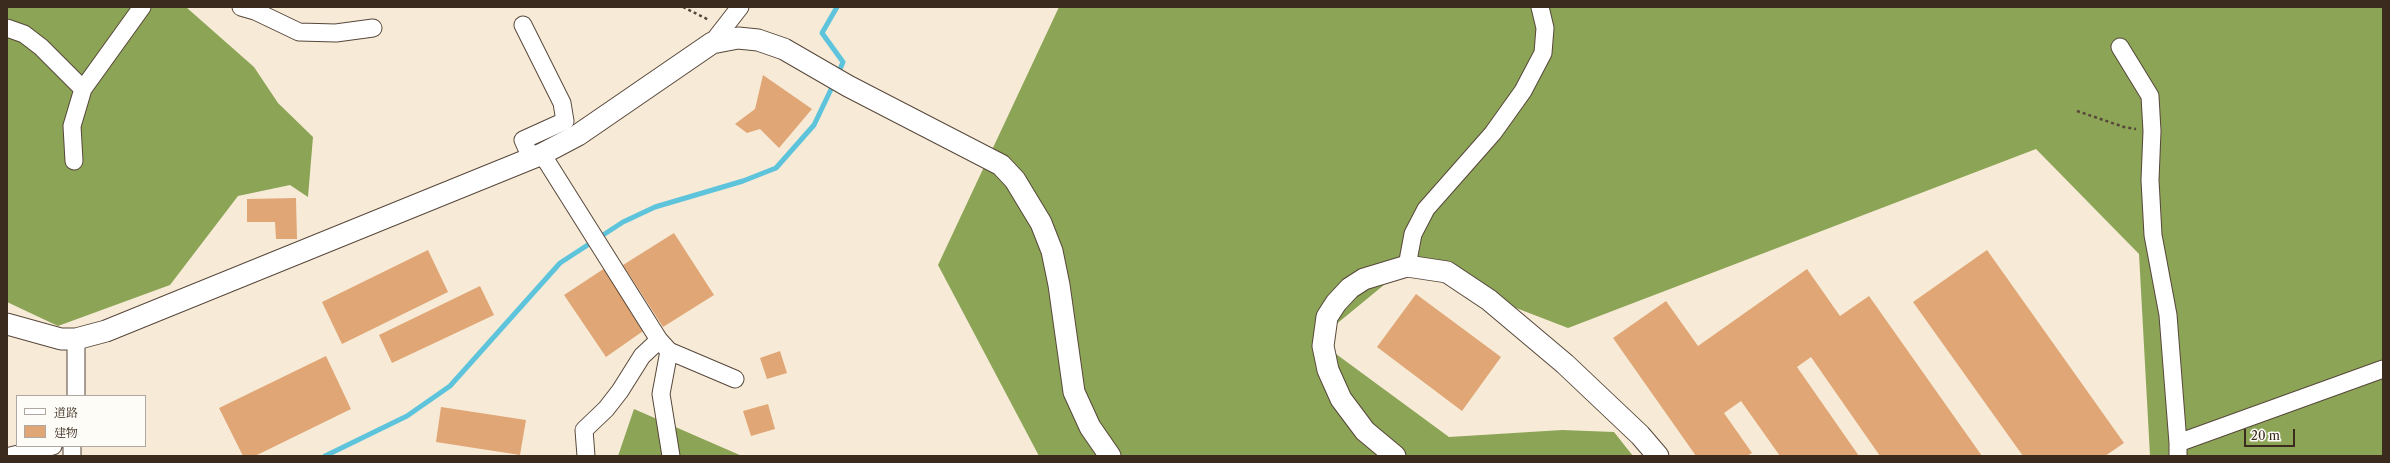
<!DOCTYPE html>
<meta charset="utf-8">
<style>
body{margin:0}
#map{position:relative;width:2390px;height:463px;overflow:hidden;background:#f7ebd7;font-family:"Libre Caslon Text","Noto Serif JP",serif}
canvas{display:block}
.frame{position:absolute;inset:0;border:8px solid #3b2a1e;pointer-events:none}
.legend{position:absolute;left:16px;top:395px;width:130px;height:52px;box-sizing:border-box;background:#fdfcf7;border:1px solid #afa8a0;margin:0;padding:5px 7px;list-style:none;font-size:12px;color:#3b2a1e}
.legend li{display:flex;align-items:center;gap:8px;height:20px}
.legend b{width:20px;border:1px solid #afa8a0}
.scale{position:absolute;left:2244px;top:429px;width:51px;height:18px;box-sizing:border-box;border:2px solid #3b2a1e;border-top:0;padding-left:5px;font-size:12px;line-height:14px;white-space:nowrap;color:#3b2a1e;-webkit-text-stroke:3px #fdfcf7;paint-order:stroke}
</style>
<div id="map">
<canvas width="2390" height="463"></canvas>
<div class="frame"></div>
<ul class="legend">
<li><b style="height:5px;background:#fff"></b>道路</li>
<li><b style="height:11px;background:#e0a675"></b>建物</li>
</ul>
<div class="scale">20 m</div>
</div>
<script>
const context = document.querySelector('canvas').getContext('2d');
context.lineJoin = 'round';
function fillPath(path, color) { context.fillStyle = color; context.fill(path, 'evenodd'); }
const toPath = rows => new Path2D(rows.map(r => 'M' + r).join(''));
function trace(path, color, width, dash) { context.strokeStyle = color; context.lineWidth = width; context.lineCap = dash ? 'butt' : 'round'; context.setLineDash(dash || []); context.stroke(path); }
fillPath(toPath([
 [7,7,186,7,254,67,278,103,313,137,308,197,290,185,238,196,170,285,58,326,7,302],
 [1059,7,2383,7,2383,456,2150,456,2139,254,2036,149,1568,328,1407,266,1317,340,1449,437,1562,430,1614,432,1633,456,1039,456,938,265],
 [634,409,742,456,618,456]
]), '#8ca456');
trace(toPath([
 [837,7,822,33,843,62,838,74],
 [325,456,407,416,450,386,560,263,623,222,655,207,743,181,776,168,814,125,834,83]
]), '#5ec4db', 5);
fillPath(toPath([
 [763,75,812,109,779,148,760,129,747,133,735,124,755,109],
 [296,198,297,239,276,239,275,222,247,222,247,199],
 [674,233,714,295,663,327,623,265],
 [428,250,448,292,342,344,322,302],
 [1987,250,2124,443,2105,456,2023,456,1913,302],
 [605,268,646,329,606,357,564,295],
 [1807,269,1840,316,1869,296,1982,456,1880,456,1811,357,1797,367,1859,456,1780,456,1741,401,1724,413,1752,453,1747,456,1696,456,1613,338,1666,301,1698,346],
 [480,286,494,315,392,363,379,335],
 [1416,294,1501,357,1462,411,1377,347],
 [780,351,787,373,767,379,760,358],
 [326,356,351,409,255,456,243,456,219,408],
 [768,404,775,429,751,436,743,411],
 [441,407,526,420,520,455,436,442]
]), '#e0a675');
const minor = toPath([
 [241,7,255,11,299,32,336,33,373,28],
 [523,25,562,103,565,121,523,140,531,158],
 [7,28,24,34,41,47,83,89],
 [712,43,740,7],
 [2120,47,2150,96,2152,131,2150,180,2153,235,2168,315,2178,443,2178,456],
 [542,154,659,340,669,351,735,379],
 [74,161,72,126,83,89,142,7],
 [1407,266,1413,234,1426,209,1493,133,1523,91,1543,53,1545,28,1540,7],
 [76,339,76,396],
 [669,351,661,394,671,456],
 [2178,443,2383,369],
 [10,456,53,446],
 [72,456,72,446],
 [586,456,584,430,606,409,620,391,642,356,659,340]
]);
const tertiary = toPath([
 [7,324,61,339,76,339,106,331,542,154,578,135,712,43,738,38,758,40,784,49,848,86,1001,165,1015,180,1041,223,1052,251,1059,285,1074,392,1090,427,1110,456],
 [1395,456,1365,431,1341,399,1328,370,1323,346,1327,317,1336,303,1350,288,1364,279,1407,266,1447,272,1489,300,1565,364,1640,435,1658,456]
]);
trace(minor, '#57473a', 19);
trace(tertiary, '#57473a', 23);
trace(toPath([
 [683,7,709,20],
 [2077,111,2124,127,2136,129]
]), '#57473a', 2.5, [3, 3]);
trace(minor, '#fff', 17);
trace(tertiary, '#fff', 21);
</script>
